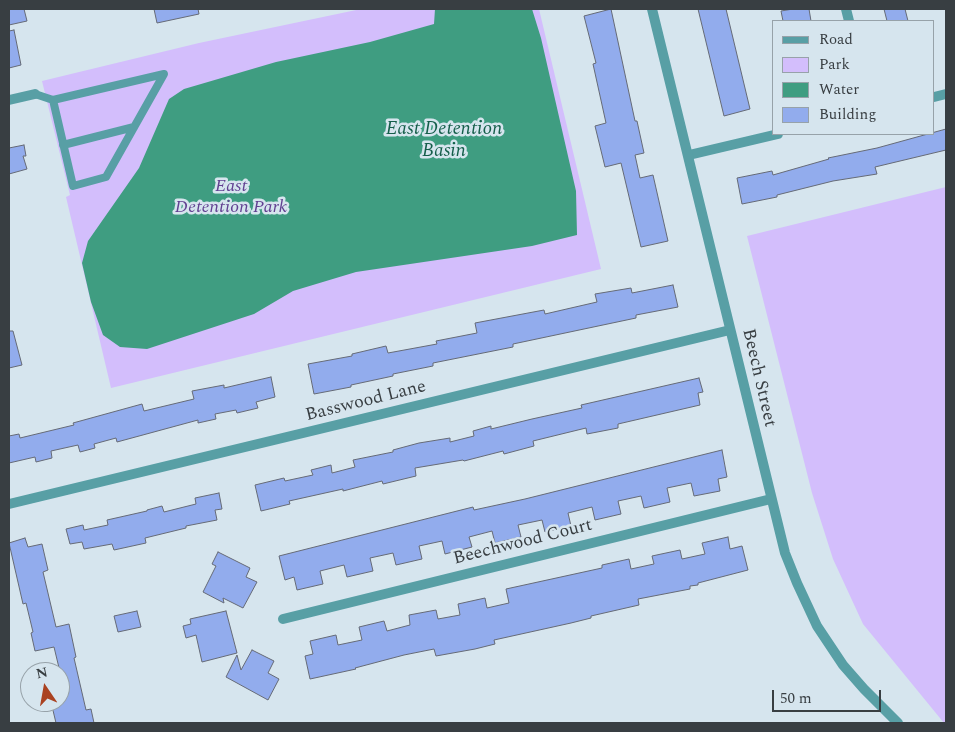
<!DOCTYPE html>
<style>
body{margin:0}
#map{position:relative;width:955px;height:732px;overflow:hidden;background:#d6e5ee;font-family:Spectral,serif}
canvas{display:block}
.frame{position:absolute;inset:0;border:10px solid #383e42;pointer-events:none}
.legend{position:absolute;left:772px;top:20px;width:162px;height:115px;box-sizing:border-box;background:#d6e5ee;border:1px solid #97a2a9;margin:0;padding:6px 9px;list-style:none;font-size:15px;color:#383e42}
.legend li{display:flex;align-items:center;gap:10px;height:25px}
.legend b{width:25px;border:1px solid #97a2a9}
.north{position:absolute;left:20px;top:662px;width:50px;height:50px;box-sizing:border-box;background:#d6e5ee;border:1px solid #97a2a9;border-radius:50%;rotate:348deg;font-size:14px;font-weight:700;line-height:20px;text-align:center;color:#383e42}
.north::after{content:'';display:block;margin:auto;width:18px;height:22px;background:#aa4221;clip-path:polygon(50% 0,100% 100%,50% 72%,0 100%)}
.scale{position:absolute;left:772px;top:690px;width:109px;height:22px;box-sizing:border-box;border:2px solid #383e42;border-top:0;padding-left:6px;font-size:15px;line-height:18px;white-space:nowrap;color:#383e42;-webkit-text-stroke:4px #d6e5ee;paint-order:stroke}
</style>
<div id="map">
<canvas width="955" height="732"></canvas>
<div class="frame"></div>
<ul class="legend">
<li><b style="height:6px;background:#589fa5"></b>Road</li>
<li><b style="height:14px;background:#d3befc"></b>Park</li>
<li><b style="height:14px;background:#3f9d81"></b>Water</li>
<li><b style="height:14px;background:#92aced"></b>Building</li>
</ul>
<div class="north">N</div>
<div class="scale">50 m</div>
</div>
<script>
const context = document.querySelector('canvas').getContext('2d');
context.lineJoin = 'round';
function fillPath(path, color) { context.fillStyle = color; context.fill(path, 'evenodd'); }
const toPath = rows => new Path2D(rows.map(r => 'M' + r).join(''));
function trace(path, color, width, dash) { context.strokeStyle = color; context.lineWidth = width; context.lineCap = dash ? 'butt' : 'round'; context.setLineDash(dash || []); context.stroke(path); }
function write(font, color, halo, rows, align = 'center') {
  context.font = font + ' Spectral,serif'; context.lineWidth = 5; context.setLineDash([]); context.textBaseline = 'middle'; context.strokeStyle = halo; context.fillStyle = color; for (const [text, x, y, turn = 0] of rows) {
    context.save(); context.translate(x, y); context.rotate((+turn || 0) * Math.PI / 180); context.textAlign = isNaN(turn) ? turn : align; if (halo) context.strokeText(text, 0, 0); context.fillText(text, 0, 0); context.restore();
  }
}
fillPath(toPath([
 [361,9,539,9,601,269,111,388,66,197,70,195,42,81,199,43],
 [946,187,946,723,944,723,863,624,833,559,812,493,747,236]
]), '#d3befc');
fillPath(toPath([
 [435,9,532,9,541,38,576,191,577,235,532,246,356,272,293,291,254,314,147,349,120,347,103,335,91,302,82,263,88,241,139,168,169,99,184,89,276,62,370,42,434,24]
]), '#3f9d81');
const building = toPath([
 [9,9,24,9,27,21,9,25,9,9],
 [154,9,198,9,199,14,157,23,154,9],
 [611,9,635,121,637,121,644,153,635,155,640,178,653,175,668,241,641,247,621,163,605,167,595,126,606,123,593,64,596,63,584,16,611,9],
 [698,9,726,9,750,109,724,116,698,9],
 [793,9,809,9,811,21,783,21,781,11,793,9],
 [884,9,905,9,908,21,887,21,884,9],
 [14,30,21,65,9,68,9,31,14,30],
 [946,129,946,150,875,167,877,174,833,181,777,195,777,197,742,204,737,178,772,171,773,175,829,159,828,158,877,148,946,129],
 [24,145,26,156,23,156,27,169,9,174,9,148,24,145],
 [673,285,678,307,636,315,636,318,513,344,513,347,433,363,433,366,393,374,393,376,351,385,351,387,314,394,308,364,352,356,352,354,386,346,388,353,437,344,436,341,477,333,475,323,544,310,545,314,597,302,595,294,631,288,632,293,673,285],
 [9,331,13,331,22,365,9,368,9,331],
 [271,377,275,397,256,402,258,408,237,413,236,410,215,414,216,419,198,423,198,420,117,442,116,438,94,444,95,448,80,452,78,445,51,451,52,458,36,462,35,457,9,463,9,436,19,434,20,438,74,425,73,423,142,404,144,411,194,399,192,391,224,385,224,388,271,377],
 [699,378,703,392,698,393,700,405,618,424,618,428,587,434,586,428,533,441,534,446,504,454,503,451,464,461,463,460,415,468,416,476,383,484,382,481,343,491,343,489,289,501,290,504,261,511,255,485,284,478,285,481,313,475,311,470,331,465,332,473,355,467,353,460,393,452,393,450,419,443,450,438,450,442,474,436,473,431,491,426,491,429,532,419,582,408,581,405,699,378],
 [722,450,727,477,718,479,720,491,694,496,691,483,667,488,670,502,644,508,641,496,618,501,621,514,595,520,592,507,568,513,571,526,545,532,542,520,518,525,521,537,495,543,492,531,469,537,472,547,445,554,442,541,419,546,422,559,396,565,393,553,370,558,373,571,347,577,344,565,320,571,323,584,297,590,294,577,285,580,279,556,473,507,474,510,525,499,722,450],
 [219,493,222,509,215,510,217,520,186,526,186,528,145,538,146,543,114,550,112,544,84,549,82,542,70,544,66,529,83,525,84,530,108,525,107,520,147,511,147,510,162,506,164,512,196,504,195,498,219,493],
 [728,537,730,549,742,546,748,570,698,583,698,585,690,586,690,589,638,599,639,605,591,616,591,618,571,623,494,640,495,644,475,649,436,656,434,649,404,655,355,668,356,669,310,679,305,656,313,654,310,641,336,635,338,645,362,640,359,627,384,621,387,631,410,625,409,615,436,610,438,619,460,615,458,604,485,598,487,608,509,603,506,589,602,568,602,565,629,559,631,569,654,564,652,556,680,550,682,559,705,554,702,543,728,537],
 [25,538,28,547,42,544,48,570,43,572,56,627,69,624,76,657,74,658,86,710,91,709,94,723,56,723,51,702,60,702,60,672,54,647,35,651,31,633,33,632,26,603,23,604,9,543,25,538],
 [218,552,250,568,246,577,257,582,243,608,223,598,224,603,203,592,216,566,212,564,218,552],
 [137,611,141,627,118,632,114,616,137,611],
 [226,611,237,653,202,662,196,635,186,638,183,626,191,624,190,619,226,611],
 [252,650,274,661,268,673,279,679,268,700,226,677,237,655,241,670,252,650]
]);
fillPath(building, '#92aced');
trace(building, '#656a76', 1);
trace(toPath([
 [35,94,53,100,164,74,106,177,73,186,53,100],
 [63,145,134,127]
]), '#589fa5', 8);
trace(toPath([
 [846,9,849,21],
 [934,97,946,94],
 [9,100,35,94],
 [689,155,778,134],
 [9,504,730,330],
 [283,619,771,499]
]), '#589fa5', 10);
trace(toPath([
 [652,9,785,553,797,583,817,626,843,665,864,689,898,723]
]), '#589fa5', 10);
write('italic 18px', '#614091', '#d6e5ee', [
 ["East",231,187],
 ["Detention Park",231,208]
]);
write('18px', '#383e42', '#d6e5ee', [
 ["Beech Street",758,378,77],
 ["Basswood Lane",366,402,-14],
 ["Beechwood Court",523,543,-14]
]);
write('italic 19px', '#145e4a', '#d6e5ee', [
 ["East Detention",444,130],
 ["Basin",444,152]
]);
</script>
